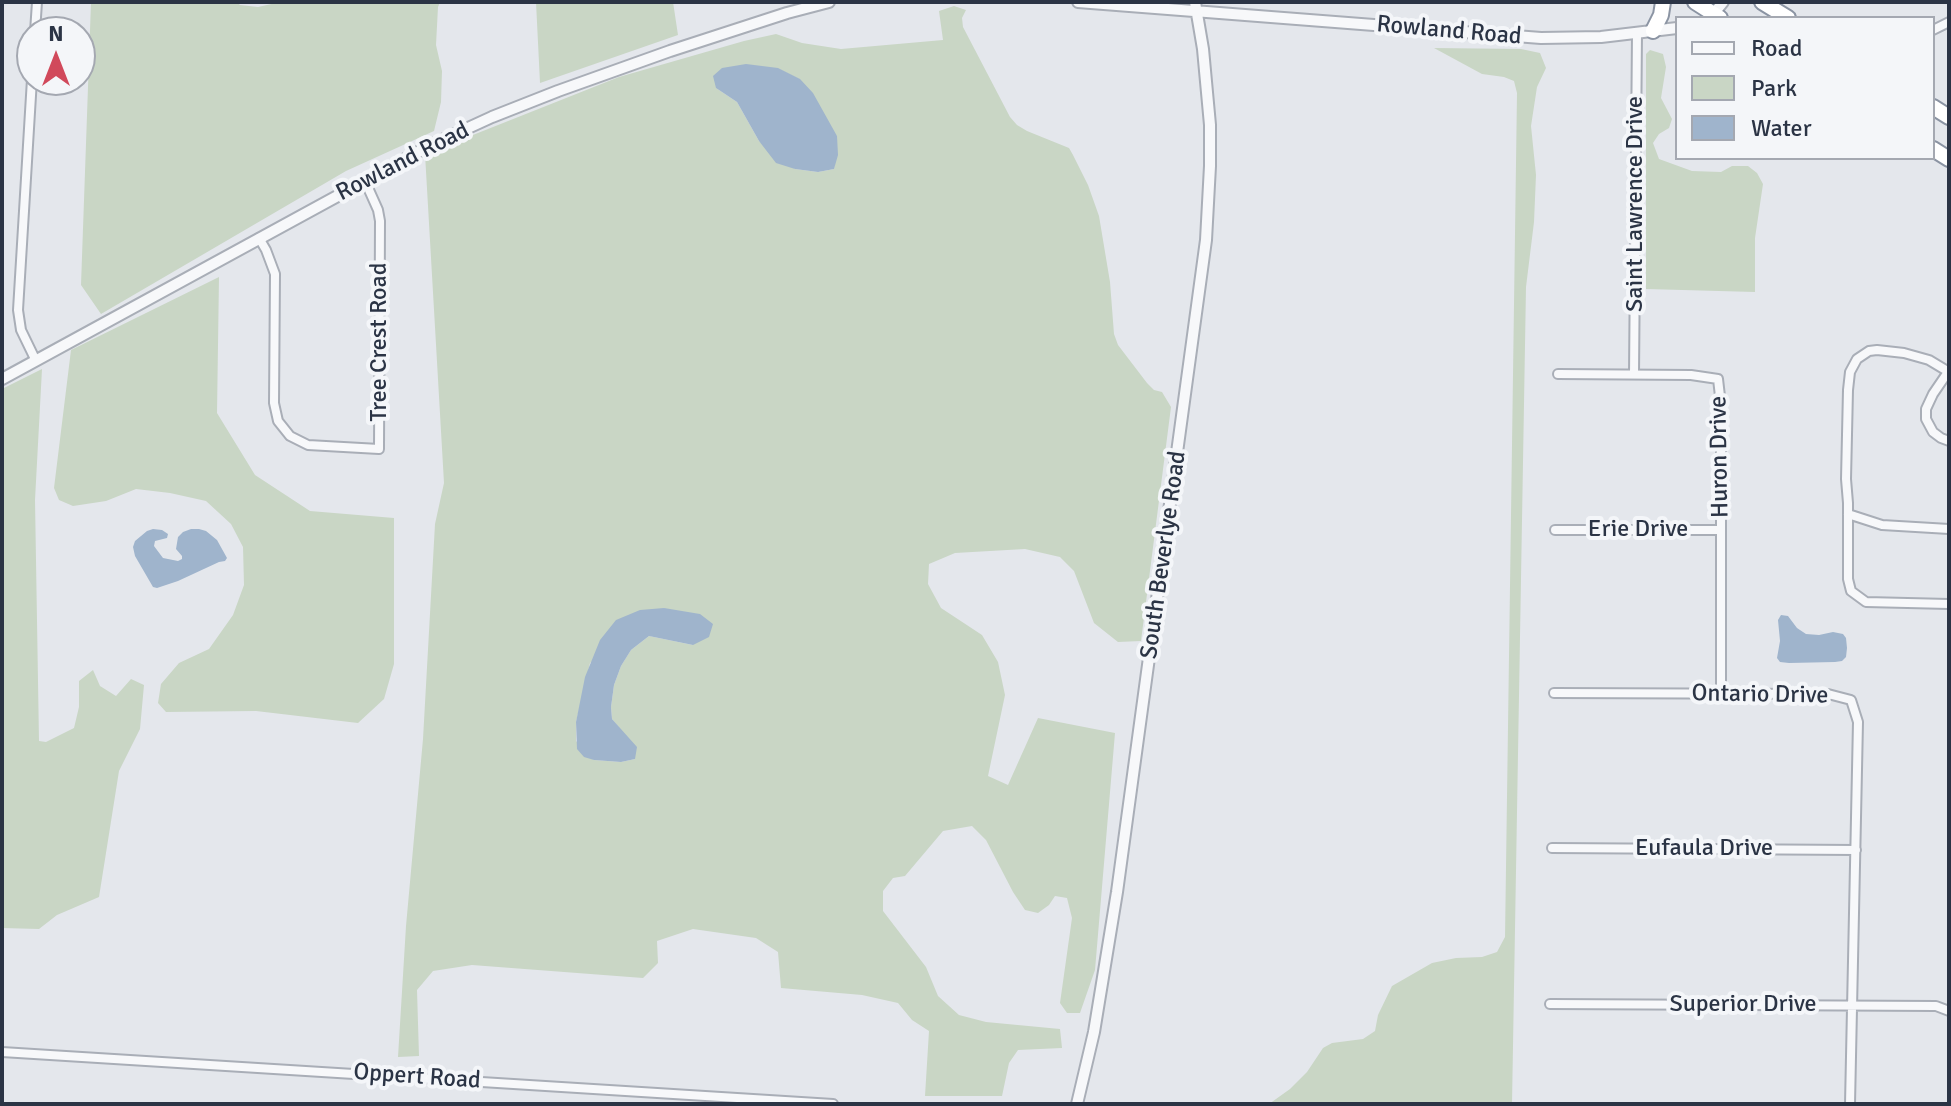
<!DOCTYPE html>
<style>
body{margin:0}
#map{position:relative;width:1951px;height:1106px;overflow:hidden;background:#e4e7ec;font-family:Signika,sans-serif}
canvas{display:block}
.frame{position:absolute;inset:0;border:4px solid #2b3445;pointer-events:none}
.legend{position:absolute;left:1675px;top:16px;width:260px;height:144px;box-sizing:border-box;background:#f4f6f9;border:2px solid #a4a8b1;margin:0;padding:10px 14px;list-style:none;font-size:24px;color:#2b3445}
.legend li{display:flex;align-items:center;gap:16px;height:40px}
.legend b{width:40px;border:2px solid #a4a8b1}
.north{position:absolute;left:16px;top:16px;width:80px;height:80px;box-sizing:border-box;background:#f4f6f9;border:2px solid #a4a8b1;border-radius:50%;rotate:0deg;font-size:22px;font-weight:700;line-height:32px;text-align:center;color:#2b3445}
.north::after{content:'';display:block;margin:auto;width:28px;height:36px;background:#d1495b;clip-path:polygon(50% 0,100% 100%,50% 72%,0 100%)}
</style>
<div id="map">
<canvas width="1951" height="1106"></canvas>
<div class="frame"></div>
<ul class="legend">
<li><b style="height:10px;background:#f7f8fa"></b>Road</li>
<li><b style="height:22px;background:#c9d6c5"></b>Park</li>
<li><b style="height:22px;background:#9fb4cc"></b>Water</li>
</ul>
<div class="north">N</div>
</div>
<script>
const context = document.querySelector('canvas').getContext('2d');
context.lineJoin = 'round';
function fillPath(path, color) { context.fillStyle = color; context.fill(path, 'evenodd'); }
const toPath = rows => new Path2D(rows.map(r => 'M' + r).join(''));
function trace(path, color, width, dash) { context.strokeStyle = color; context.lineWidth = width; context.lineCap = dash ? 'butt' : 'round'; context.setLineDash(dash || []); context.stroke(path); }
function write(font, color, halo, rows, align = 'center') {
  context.font = font + ' Signika,sans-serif'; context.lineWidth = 8; context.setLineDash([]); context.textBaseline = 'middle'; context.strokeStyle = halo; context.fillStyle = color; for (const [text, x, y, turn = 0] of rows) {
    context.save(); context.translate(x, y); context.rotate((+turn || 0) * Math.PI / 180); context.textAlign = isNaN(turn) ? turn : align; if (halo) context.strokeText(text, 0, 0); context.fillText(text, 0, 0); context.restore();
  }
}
fillPath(toPath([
 [91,2,237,2,240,5,258,7,276,3,315,4,320,2,440,2,438,7,436,45,442,71,441,102,434,131,346,171,101,314,81,285],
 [536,2,673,2,678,35,540,83],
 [954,6,966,10,962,18,963,27,1010,117,1017,125,1027,131,1069,148,1073,155,1088,185,1099,216,1110,282,1114,334,1118,345,1147,383,1154,390,1162,392,1171,407,1141,641,1118,642,1094,623,1074,571,1060,557,1025,549,955,553,929,564,928,584,941,608,982,635,998,662,1005,695,988,776,1008,785,1038,718,1115,733,1095,970,1080,1013,1067,1013,1060,1003,1072,918,1067,898,1055,896,1049,905,1038,913,1025,910,1013,892,986,840,972,826,943,831,905,876,893,878,883,891,883,911,926,967,938,996,959,1015,986,1022,1060,1029,1062,1048,1018,1050,1009,1063,1002,1096,925,1096,929,1031,912,1020,898,1003,862,995,781,988,778,952,756,938,693,929,657,941,658,963,643,978,472,965,433,971,417,990,419,1056,398,1057,406,926,423,739,435,524,444,483,425,154,619,77,744,41,776,34,802,43,841,49,943,40,939,11],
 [716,88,837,136,834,169,818,172,795,169,759,141,737,102],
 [664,608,693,645,649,636,631,650,621,666,614,685,611,707,612,719,621,730,635,759,621,762,594,760,576,741,576,722,590,663],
 [1434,48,1521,49,1540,53,1546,68,1537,87,1531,126,1536,175,1534,222,1526,287,1512,1104,1269,1104,1290,1089,1307,1072,1323,1048,1332,1043,1363,1039,1375,1031,1378,1015,1392,986,1432,963,1456,958,1482,957,1497,952,1505,937,1517,93,1514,81,1504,77,1482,74],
 [1650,50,1663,54,1666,67,1661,98,1672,119,1669,128,1659,134,1653,143,1659,159,1692,171,1721,172,1732,166,1748,166,1757,173,1763,184,1755,238,1755,292,1646,289,1646,54],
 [219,277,217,413,255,475,310,511,394,518,394,664,384,699,358,723,256,711,166,712,158,703,161,684,179,663,209,649,233,615,244,585,243,547,231,524,206,501,170,493,136,489,106,501,73,506,59,500,54,488,71,350],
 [42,369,35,500,39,741,46,742,74,728,79,707,79,681,93,670,100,686,116,696,131,679,144,685,140,729,119,771,99,897,57,915,39,929,2,928,2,389]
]), '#c9d6c5');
fillPath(toPath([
 [746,64,778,68,800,79,813,93,837,136,838,155,834,169,818,172,795,169,776,163,759,141,737,102,716,88,713,76,722,68],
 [153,529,162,530,168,534,167,538,155,541,154,546,163,558,178,561,182,559,182,556,176,549,178,537,183,532,191,529,199,529,206,531,217,540,227,558,225,561,219,562,178,581,157,588,153,587,135,556,133,547,135,541,147,531],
 [664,608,700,614,713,624,709,637,693,645,649,636,631,650,621,666,614,685,611,707,612,719,637,747,635,759,621,762,594,760,584,757,577,749,576,722,585,677,600,640,616,620,640,610],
 [1781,615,1788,616,1797,628,1806,634,1819,635,1833,632,1843,634,1846,638,1847,648,1846,657,1842,661,1835,662,1789,663,1780,662,1777,658,1780,641,1778,620]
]), '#9fb4cc');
const minor = toPath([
 [1933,30,1949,22],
 [35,32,37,2],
 [32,79,18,310,21,330,36,361],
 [259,238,266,250,275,274,274,403,278,421,290,436,308,445,379,449,380,221,378,210,365,181],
 [1948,372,1933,394,1926,409,1926,419,1933,432,1941,438,1949,441],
 [1949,372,1929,360,1904,353,1877,350,1869,351,1857,359,1850,372,1848,390,1846,479,1848,503,1848,579,1851,591,1866,602,1949,604],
 [1558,374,1691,375,1718,379,1721,405,1721,694],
 [1634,374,1637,33],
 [1848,514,1882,525,1949,529],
 [1555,530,1721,530],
 [1554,693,1828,694,1851,700,1858,722,1850,1104],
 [1552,848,1856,850],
 [1550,1004,1936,1006,1949,1011],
 [2,1052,833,1104]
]);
const tertiary = toPath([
 [1078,2,1541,38,1601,37,1677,28],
 [1711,17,1723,2],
 [2,379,431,145,492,117,558,91,670,51,787,13,829,2],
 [1077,1104,1094,1032,1117,892,1206,240,1210,166,1210,125,1203,49,1195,2]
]);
const trunk = toPath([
 [1695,2,1720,18],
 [1762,2,1788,18],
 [1653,31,1661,15,1663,2],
 [1933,107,1949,117],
 [1933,149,1949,159]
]);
trace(minor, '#a9aeb7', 12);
trace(tertiary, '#a9aeb7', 14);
trace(trunk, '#8b94a3', 18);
trace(minor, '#f7f8fa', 8);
trace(tertiary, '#f7f8fa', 10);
trace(trunk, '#fff', 14);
write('24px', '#2b3445', '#f4f6f9', [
 ["Rowland Road",1449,31,5],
 ["Rowland Road",403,162,-27],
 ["Saint Lawrence Drive",1636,204,-90],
 ["Tree Crest Road",380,342,-90],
 ["Huron Drive",1720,457,-91],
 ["Erie Drive",1638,530],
 ["South Beverlye Road",1164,555,-82],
 ["Ontario Drive",1760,695,1],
 ["Eufaula Drive",1704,849],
 ["Superior Drive",1743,1005],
 ["Oppert Road",417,1077,4]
]);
</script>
